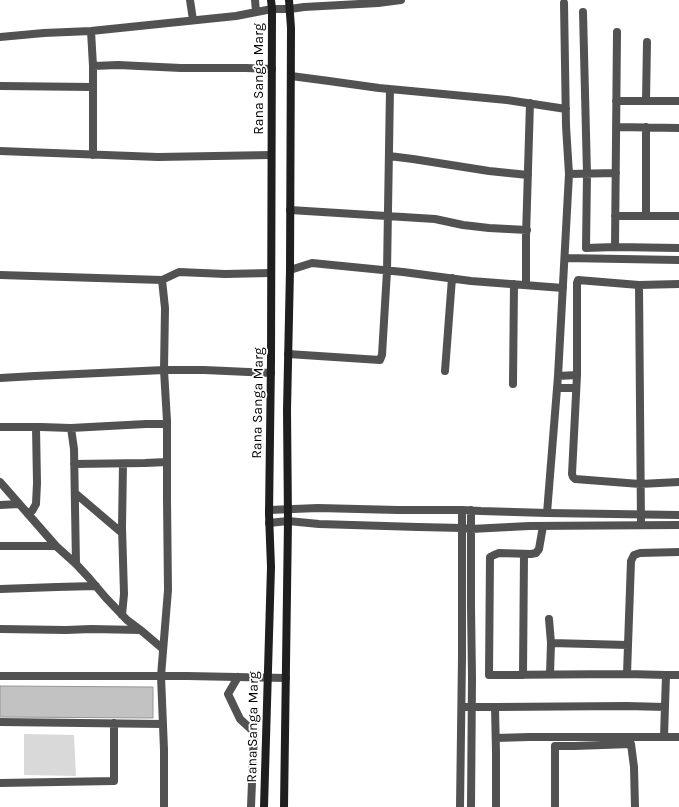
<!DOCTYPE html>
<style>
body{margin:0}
canvas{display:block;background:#fff}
</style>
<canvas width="679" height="807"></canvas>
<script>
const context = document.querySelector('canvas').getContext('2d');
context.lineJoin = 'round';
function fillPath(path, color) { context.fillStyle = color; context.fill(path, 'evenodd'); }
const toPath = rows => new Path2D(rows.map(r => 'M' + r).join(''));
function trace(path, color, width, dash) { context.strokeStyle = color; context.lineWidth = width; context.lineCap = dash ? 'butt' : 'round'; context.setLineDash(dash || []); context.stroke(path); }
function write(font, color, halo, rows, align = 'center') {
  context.font = font + ' Karla,sans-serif'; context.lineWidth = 3.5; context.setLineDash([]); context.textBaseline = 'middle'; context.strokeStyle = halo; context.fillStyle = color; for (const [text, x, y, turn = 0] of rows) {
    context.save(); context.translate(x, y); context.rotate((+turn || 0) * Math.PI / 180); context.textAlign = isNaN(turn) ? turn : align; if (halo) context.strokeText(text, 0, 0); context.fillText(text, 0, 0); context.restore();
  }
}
fillPath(toPath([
 [24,734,74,735,76,776,24,775]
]), '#d9d9d9');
const building = toPath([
 [0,686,153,687,153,718,0,717,0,686]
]);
fillPath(building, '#c2c2c2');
trace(building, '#969696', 1);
trace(toPath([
 [190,0,193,20],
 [255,0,256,12],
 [583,12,587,174,586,248,615,247,617,32],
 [91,31,93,66,93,155],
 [0,37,44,33,91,31,236,16,272,9,290,9,304,7,378,3,401,0],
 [93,66,118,65,181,68,246,68,272,69],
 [291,76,329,81,379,88,507,100,566,109],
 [0,86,93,87],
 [616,101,679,101],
 [646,101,647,42],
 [616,127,679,128],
 [0,151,158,157,271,155],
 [389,156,413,159,489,171,528,175],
 [569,174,616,173],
 [290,210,435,219,463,225,489,228,527,230],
 [615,216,679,216],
 [646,216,646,127],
 [615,247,679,248],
 [565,258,679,260],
 [290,270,312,263,403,272,471,281,563,288],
 [0,275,162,280,165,308,164,370,167,421,167,499,168,590,161,676,164,750,164,807],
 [162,280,179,272,225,274,271,273],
 [526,284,526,236,530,103],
 [639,285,679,284],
 [288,354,380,360,382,355,387,271,390,89],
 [445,371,452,278],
 [577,375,572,474,573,477,575,479,640,484,679,482],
 [558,376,577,375,577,283,578,280,639,285,641,525],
 [0,378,35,376,164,370,204,370,271,373],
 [513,384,514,284],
 [557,388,576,388],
 [0,427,41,427,71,428,146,424,167,424],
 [71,428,74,449,76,564,89,578,106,598,127,620,143,632,163,649],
 [74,464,145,463,167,462],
 [0,482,56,546,76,564],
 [75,493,122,533],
 [0,505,19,504],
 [27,513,32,511,36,504,37,483,36,427],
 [547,513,558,376,569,174,566,126,564,3],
 [543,526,539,549,536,553,531,554,499,553,494,555,490,557,489,675,627,674,666,675,664,737],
 [0,546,56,546],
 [0,589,57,587,96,586],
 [122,615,124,594,122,527,123,464],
 [549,619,551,643,550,674],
 [0,629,66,630,91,629,140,630],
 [551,643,628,645,631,561,634,555,640,553,679,552],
 [627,674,628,645],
 [523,675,524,554],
 [666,675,679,675],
 [238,677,228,694,240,719,254,732,251,807],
 [462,707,495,707,496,752,496,807],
 [495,707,627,706,665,707],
 [0,722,163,724],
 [496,738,529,737,679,737],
 [0,783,114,781,114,723],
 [555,807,555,746,574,746,631,744,634,767,635,807]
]), '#525252', 8);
trace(toPath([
 [269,510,318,508,398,510,462,510,481,511,547,513,679,515],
 [269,523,288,521,319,524,418,527,462,528,471,529,529,526,679,525],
 [0,676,187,676,286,678],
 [460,807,462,657,462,510],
 [471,807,472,678,471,606,471,510]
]), '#525252', 8);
trace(toPath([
 [264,807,271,567,269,514,271,361,272,9,271,0],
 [284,807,288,521,287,410,290,270,291,28,289,0]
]), '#1f1f1f', 8);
write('14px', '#000', '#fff', [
 ["Rana Sanga Marg",259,79,-90],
 ["Rana Sanga Marg",258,403,-89],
 ["Rana Sanga Marg",253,727,-89]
]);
</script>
